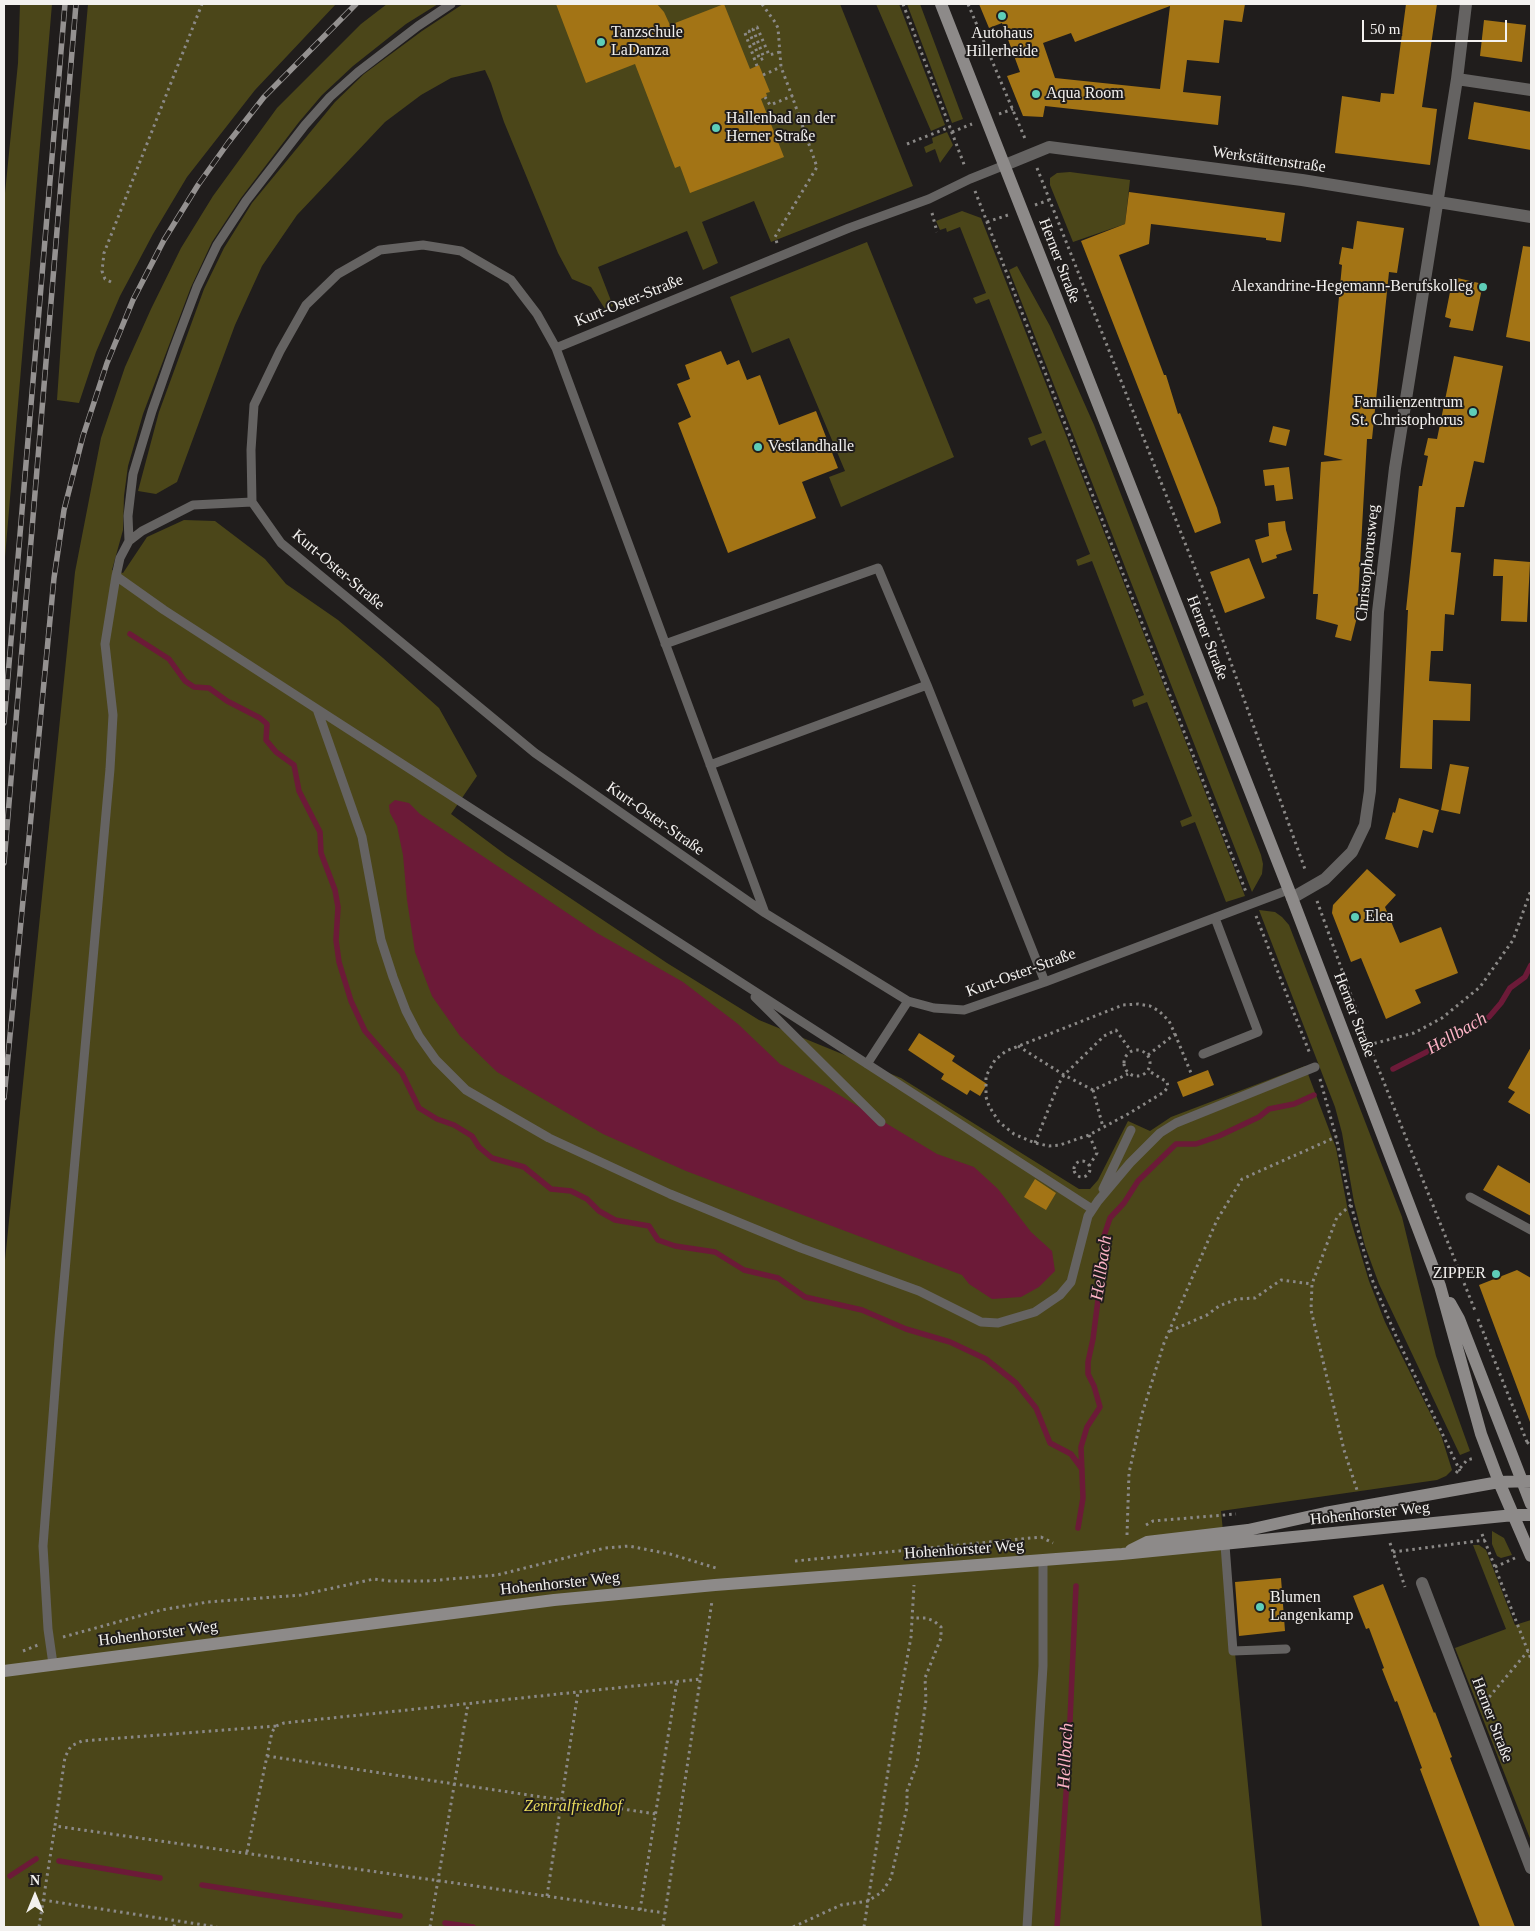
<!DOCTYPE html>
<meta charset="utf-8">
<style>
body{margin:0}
#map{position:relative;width:1535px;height:1931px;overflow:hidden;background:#201d1c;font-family:Georgia,serif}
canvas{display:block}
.frame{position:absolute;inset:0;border:5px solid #f3f1ef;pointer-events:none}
.north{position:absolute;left:10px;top:1871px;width:50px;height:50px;-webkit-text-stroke:4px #201d1c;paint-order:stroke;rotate:0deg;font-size:14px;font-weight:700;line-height:20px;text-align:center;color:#f3f1ef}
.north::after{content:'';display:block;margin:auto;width:18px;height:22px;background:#f3f1ef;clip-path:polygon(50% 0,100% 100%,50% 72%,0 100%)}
.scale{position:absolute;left:1362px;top:20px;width:145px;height:22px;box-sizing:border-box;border:2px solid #f3f1ef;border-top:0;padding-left:6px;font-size:15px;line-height:18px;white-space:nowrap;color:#f3f1ef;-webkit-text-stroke:4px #201d1c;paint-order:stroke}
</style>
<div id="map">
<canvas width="1535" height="1931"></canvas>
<div class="frame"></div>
<div class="north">N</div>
<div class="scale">50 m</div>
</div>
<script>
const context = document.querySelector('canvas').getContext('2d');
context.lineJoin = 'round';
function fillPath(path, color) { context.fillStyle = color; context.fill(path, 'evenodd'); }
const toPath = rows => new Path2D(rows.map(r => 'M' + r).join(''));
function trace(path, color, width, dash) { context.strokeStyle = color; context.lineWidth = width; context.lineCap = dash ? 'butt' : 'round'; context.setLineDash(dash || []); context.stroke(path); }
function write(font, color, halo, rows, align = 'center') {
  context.font = font + ' Georgia,serif'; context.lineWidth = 4; context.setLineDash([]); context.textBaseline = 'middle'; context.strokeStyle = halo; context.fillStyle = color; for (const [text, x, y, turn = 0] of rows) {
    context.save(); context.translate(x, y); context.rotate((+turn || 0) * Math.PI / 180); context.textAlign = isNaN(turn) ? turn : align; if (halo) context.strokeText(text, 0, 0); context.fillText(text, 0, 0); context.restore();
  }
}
fillPath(toPath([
 [20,4,52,4,4,569,4,203,18,63],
 [88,4,336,4,255,90,187,177,153,234,120,296,96,352,79,403,57,400,71,197],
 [387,4,438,4,406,24,353,66,322,95,299,122,241,198,212,242,191,287,143,414,128,466,124,496,123,530,112,570,123,573,147,537,184,520,215,521,265,559,286,584,338,620,383,658,439,708,477,776,451,814,506,855,667,963,759,1020,901,1078,1079,1189,1090,1189,1098,1180,1128,1121,1150,1131,1171,1117,1305,1066,1336,1148,1348,1211,1369,1281,1385,1322,1441,1435,1452,1470,1446,1476,1437,1480,1221,1511,1262,1927,4,1927,4,1270,75,572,101,438,125,367,151,309,181,248,213,196,277,108,361,24],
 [463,4,840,4,913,186,771,242,754,201,702,222,718,263,703,270,687,231,598,267,613,306,605,309,591,287,572,279,558,253,504,122,491,83,485,70,451,78,421,95,385,122,297,215,262,266,235,325,177,482,156,494,138,491,159,412,204,289,224,248,252,203,335,102,364,74,422,31],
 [876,4,899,4,945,125,931,131],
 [907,4,920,4,963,119,952,123],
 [947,132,953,145,940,163,935,149,926,153,924,147,933,143,932,138],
 [1070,172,1130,180,1125,224,1073,242,1050,185,1050,178,1057,173],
 [962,211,981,218,1170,701,1245,896,1226,902,1195,822,1182,827,1180,821,1192,816,1147,702,1134,707,1132,700,1144,695,1092,561,1078,566,1076,560,1090,554,1045,440,1031,446,1028,438,1042,433,989,299,976,304,973,298,986,293,960,227,947,232,946,228,940,230,936,221],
 [867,242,954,457,841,507,829,477,845,471,789,338,752,353,730,297],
 [1017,266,1050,326,1094,425,1261,855,1263,864,1262,874,1252,892,1009,270],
 [1259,910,1275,912,1282,917,1289,925,1402,1217,1436,1356,1470,1451,1460,1455,1379,1284,1365,1246,1354,1202,1342,1133,1335,1107],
 [1492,1531,1504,1538,1512,1555,1501,1558,1497,1556,1492,1544],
 [1473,1545,1479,1545,1486,1550,1515,1625,1531,1620,1531,1841,1455,1648,1506,1629]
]), '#4b4619');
fillPath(toPath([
 [395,800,409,803,420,814,597,933,683,982,738,1024,780,1064,826,1087,937,1154,974,1167,998,1189,1031,1232,1052,1251,1055,1271,1039,1287,1021,1297,992,1299,969,1284,962,1275,686,1171,603,1134,497,1072,460,1036,432,996,415,952,407,900,403,855,397,826,390,813,389,805]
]), '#6c1a38');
trace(toPath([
 [130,634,169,659,185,681,194,687,209,688,227,701,260,718,267,724,266,740,276,752,294,765,299,791,320,832,321,853,335,890,338,907,336,940,339,962,351,1001,365,1031,402,1073,419,1108,437,1119,454,1125,472,1136,479,1147,492,1158,524,1167,551,1189,571,1191,587,1199,599,1211,615,1220,649,1226,658,1240,675,1246,715,1252,744,1270,778,1278,805,1297,862,1310,906,1329,950,1342,986,1359,1016,1383,1036,1408,1050,1443,1071,1454,1082,1469],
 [1393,1069,1464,1033,1489,1017,1501,1003,1510,988,1525,977,1531,965],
 [1078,1528,1083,1498,1081,1447,1087,1427,1100,1407,1094,1386,1088,1374,1088,1362,1093,1339,1101,1276,1105,1255,1104,1236,1110,1218,1124,1203,1138,1181,1176,1144,1196,1144,1219,1136,1259,1117,1269,1109,1294,1104,1314,1095],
 [59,1861,160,1878],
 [10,1876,36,1859],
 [202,1885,400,1916],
 [445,1923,473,1927],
 [1057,1927,1068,1765,1076,1586]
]), '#6c1a38', 5.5);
fillPath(toPath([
 [556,4,657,4,664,12,670,25,724,4,750,69,759,65,770,92,766,93,767,96,761,99,784,157,690,193,680,166,675,168,635,64,586,83],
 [979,4,1245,4,1242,22,1224,20,1219,63,1187,60,1183,92,1221,96,1218,125,1045,106,1043,117,1023,116,1007,76,1020,72,1002,23,989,28],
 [1170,6,1160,89,1055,78,1043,43,1071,33,1075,42],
 [1406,4,1437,4,1422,107,1437,109,1430,165,1335,153,1342,96,1380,102,1381,93,1394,94],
 [1484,20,1526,25,1522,62,1480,56],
 [1474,102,1531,112,1531,150,1468,139],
 [1129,192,1285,213,1281,242,1266,240,1266,238,1151,224,1149,244,1119,255,1164,375,1166,375,1178,414,1180,413,1217,508,1221,523,1195,533,1081,241,1125,224],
 [1357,221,1404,228,1397,273,1389,272,1372,439,1367,439,1357,617,1351,641,1335,637,1338,625,1316,619,1318,594,1313,594,1321,462,1343,460,1324,455,1342,265,1339,264,1342,247,1353,249],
 [1523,246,1531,247,1531,342,1506,337],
 [1453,277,1483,284,1473,331,1449,327,1451,319,1445,317],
 [721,351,727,365,739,360,747,380,760,375,779,425,816,411,838,468,802,482,816,518,728,553,678,423,691,417,677,384,690,379,685,365],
 [1454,356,1503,366,1484,463,1474,461,1464,507,1456,507,1451,552,1461,553,1454,615,1445,614,1443,651,1431,651,1429,681,1471,684,1470,721,1433,720,1432,769,1400,768,1408,610,1406,610,1419,486,1422,486,1428,456,1424,455,1428,438,1437,439],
 [1273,426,1290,430,1286,446,1269,442],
 [1289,467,1293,499,1276,501,1274,485,1265,486,1263,470],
 [1285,521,1286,530,1292,550,1276,555,1277,558,1262,563,1255,540,1269,536,1268,523],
 [1249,558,1265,598,1225,613,1210,572],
 [1494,559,1530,562,1527,622,1501,621,1503,576,1493,576],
 [1450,764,1469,767,1460,814,1441,810],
 [1399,798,1439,810,1433,833,1423,830,1418,848,1385,839,1393,812,1395,813],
 [1367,869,1396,895,1385,907,1400,943,1441,927,1458,973,1415,990,1421,1003,1386,1019,1361,958,1351,962,1332,913,1333,905],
 [919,1033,955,1056,952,1061,987,1084,980,1096,970,1090,967,1095,941,1079,944,1074,908,1050],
 [1531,1047,1531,1115,1508,1102,1515,1092,1508,1088],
 [1208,1070,1214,1085,1183,1097,1177,1082],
 [1498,1165,1531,1184,1531,1216,1483,1190],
 [1035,1179,1056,1193,1046,1210,1024,1197],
 [1517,1270,1531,1278,1531,1422,1530,1422,1479,1285],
 [1281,1578,1285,1631,1239,1636,1235,1582],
 [1383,1584,1434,1713,1435,1712,1452,1757,1450,1758,1515,1927,1480,1927,1443,1830,1420,1769,1422,1768,1397,1701,1395,1702,1382,1669,1384,1668,1369,1628,1366,1629,1353,1596]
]), '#a37415');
trace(toPath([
 [762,4,775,22,778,28,781,67,792,96,770,105,765,97],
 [903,4,965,167],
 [968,4,1026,141],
 [757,66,745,33,749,31,760,60,764,58,753,29,757,27,769,55,780,52],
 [763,75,781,67],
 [999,114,1013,109],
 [952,132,972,124],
 [907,144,950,127],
 [1037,168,1217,624,1306,872],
 [975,191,1246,892],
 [1035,205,1049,200],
 [932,213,937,232],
 [987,222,1008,215],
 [777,243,775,237,817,167,792,96],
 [111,282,105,279,102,271,104,253,202,4],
 [1317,901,1369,1045,1476,1313],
 [1256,916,1310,1054],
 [1175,1034,1191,1073],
 [1368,1045,1414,1033,1442,1018,1480,987,1513,940,1531,890],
 [1018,1046,1064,1075,1093,1090,1128,1074],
 '1124 1063a13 13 0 1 1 26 0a13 13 0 1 1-26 0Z',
 [1148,1055,1175,1034,1169,1021,1159,1011,1150,1006,1138,1004,1123,1005,1006,1051,995,1060,986,1076,986,1097,989,1106,999,1122,1014,1134,1035,1143,1049,1146,1060,1145,1089,1135,1128,1114,1164,1092,1168,1087,1167,1082,1149,1071],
 [1320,1079,1336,1137,1351,1205,1371,1277,1396,1336,1460,1471],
 [1093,1090,1103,1127],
 [1089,1135,1097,1153,1089,1166],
 [1035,1143,1058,1085,1064,1075,1104,1036,1116,1030,1131,1051],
 '1074 1169a8 8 0 1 1 16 0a8 8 0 1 1-16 0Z',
 [1351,1205,1337,1217,1312,1284,1311,1310,1344,1450,1358,1493],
 [1478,1319,1527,1442,1524,1443],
 [1170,1331,1207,1315,1219,1306,1237,1299,1255,1298,1281,1280,1312,1284],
 [1527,1442,1531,1446],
 [1456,1473,1467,1460,1475,1458],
 [1146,1525,1153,1521,1236,1514],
 [1482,1534,1531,1659],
 [1127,1535,1129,1473,1142,1414,1164,1343,1217,1220,1242,1179,1336,1137],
 [1390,1543,1405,1587],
 [1393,1552,1485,1540],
 [795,1561,1041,1537,1053,1543],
 [1495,1567,1515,1558],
 [63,1637,161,1610,208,1602,301,1595,374,1579,390,1581,427,1581,497,1575,605,1548,629,1546,670,1554,716,1568],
 [23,1651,38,1645],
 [1485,1702,1528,1651],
 [276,1726,82,1741,71,1746,65,1757,55,1826,665,1913],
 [267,1756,656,1814],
 [247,1852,272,1732,276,1726,284,1723,701,1679],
 [547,1896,578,1692],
 [43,1900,217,1927],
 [640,1910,677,1681],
 [39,1927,55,1826],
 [174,1927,175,1921],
 [430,1927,468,1704],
 [663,1927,712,1601],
 [793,1927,841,1905,868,1901,882,1892,891,1878,907,1807,907,1791,917,1764,926,1700,925,1678,941,1638,941,1627,934,1621,926,1618,912,1618],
 [864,1927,897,1713,911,1637,914,1585]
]), '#8b8987', 3, [2.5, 4]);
trace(toPath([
 [1005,165,970,179,929,199,849,228,556,348,537,314,511,280,461,251,423,245,380,250,338,274,306,305,280,351,254,405,251,450,252,502,281,543,535,753,765,913,908,1001,934,1008,964,1010,1045,982,1288,890],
 [556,348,765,913],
 [129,541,128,516,133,474,152,411,174,348,197,287,217,245,246,201,305,125,330,97,358,72,418,26,451,4],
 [116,576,164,610,317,709,362,837,381,940,393,977,406,1011,419,1036,436,1060,466,1090,549,1138,670,1194,801,1248,919,1291,981,1322,998,1323,1035,1312,1060,1295,1071,1282,1088,1216,1098,1201,1130,1163,1160,1133,1176,1123,1315,1067],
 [665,644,878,568,927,685,710,765],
 [927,685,1045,982],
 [317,709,1092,1209],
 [755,997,881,1122],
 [1203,1054,1258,1032,1215,918],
 [867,1064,908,1001],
 [1103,1189,1131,1130],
 [1470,1197,1531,1230],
 [1225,1545,1233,1651,1286,1649],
 [53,1664,48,1629,43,1546,59,1338,110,769,113,715,105,644,116,576,120,558,129,541,142,531,193,505,252,502],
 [1027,1927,1043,1666,1043,1560]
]), '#656362', 9);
trace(toPath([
 [1457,79,1531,90],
 [1005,165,1049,147,1302,180,1531,217],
 [1292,898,1325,879,1352,852,1365,825,1370,791,1378,612,1395,468,1457,79,1466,4],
 [1422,1583,1531,1868]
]), '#656362', 12);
trace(toPath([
 [941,4,1292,898,1440,1286,1481,1434,1499,1482,1531,1556],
 [1450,1303,1459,1319,1531,1504],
 [1131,1550,1147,1542,1248,1530,1325,1513,1499,1482,1531,1481],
 [4,1671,554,1600,715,1585,1122,1554,1514,1515,1531,1515]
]), '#8d8a89', 12);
const rail = toPath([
 [4,723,65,4],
 [4,863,76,4],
 [4,1098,54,578,64,510,83,436,107,363,133,300,164,240,198,185,228,143,264,97,356,4]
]);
trace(rail, '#949190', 5.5);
trace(rail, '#201d1c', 4, [11]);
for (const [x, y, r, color] of [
 [1002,16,5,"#5eceb8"],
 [601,42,5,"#5eceb8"],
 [1036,94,5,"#5eceb8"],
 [716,128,5,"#5eceb8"],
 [1483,287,5,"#5eceb8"],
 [1473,412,5,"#5eceb8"],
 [758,447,5,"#5eceb8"],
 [1355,917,5,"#5eceb8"],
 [1496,1274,5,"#5eceb8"],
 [1260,1607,5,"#5eceb8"]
]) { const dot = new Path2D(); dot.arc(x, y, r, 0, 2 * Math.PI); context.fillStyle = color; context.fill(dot); trace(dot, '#201d1c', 2); }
write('16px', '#f3f1ef', '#201d1c', [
 ["Tanzschule",611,33],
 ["LaDanza",611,51],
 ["Autohaus",1002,34,"center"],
 ["Hillerheide",1002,52,"center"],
 ["Aqua Room",1046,94],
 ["Hallenbad an der",726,119],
 ["Herner Straße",726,137],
 ["Alexandrine-Hegemann-Berufskolleg",1473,287,"right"],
 ["Familienzentrum",1463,403,"right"],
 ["St. Christophorus",1463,421,"right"],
 ["Vestlandhalle",768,447],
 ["Elea",1365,917],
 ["ZIPPER",1486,1274,"right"],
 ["Blumen",1270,1598],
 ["Langenkamp",1270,1616]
], 'left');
write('16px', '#f3f1ef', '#201d1c', [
 ["Werkstättenstraße",1269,160,8],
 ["Herner Straße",1059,261,69],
 ["Kurt-Oster-Straße",629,301,-22],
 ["Christophorusweg",1368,563,-84],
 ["Kurt-Oster-Straße",338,570,40],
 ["Herner Straße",1207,638,69],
 ["Kurt-Oster-Straße",655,819,35],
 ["Kurt-Oster-Straße",1021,973,-20],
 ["Herner Straße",1354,1015,69],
 ["Hohenhorster Weg",1370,1514,-6],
 ["Hohenhorster Weg",964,1550,-4],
 ["Hohenhorster Weg",560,1584,-6],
 ["Hohenhorster Weg",158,1634,-7],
 ["Herner Straße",1492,1720,69]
]);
write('italic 16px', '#e9dc5c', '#201d1c', [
 ["Zentralfriedhof",573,1807]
]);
write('italic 18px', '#fcb3c5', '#201d1c', [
 ["Hellbach",1457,1034,-30],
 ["Hellbach",1102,1268,-82],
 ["Hellbach",1066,1756,-87]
]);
</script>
